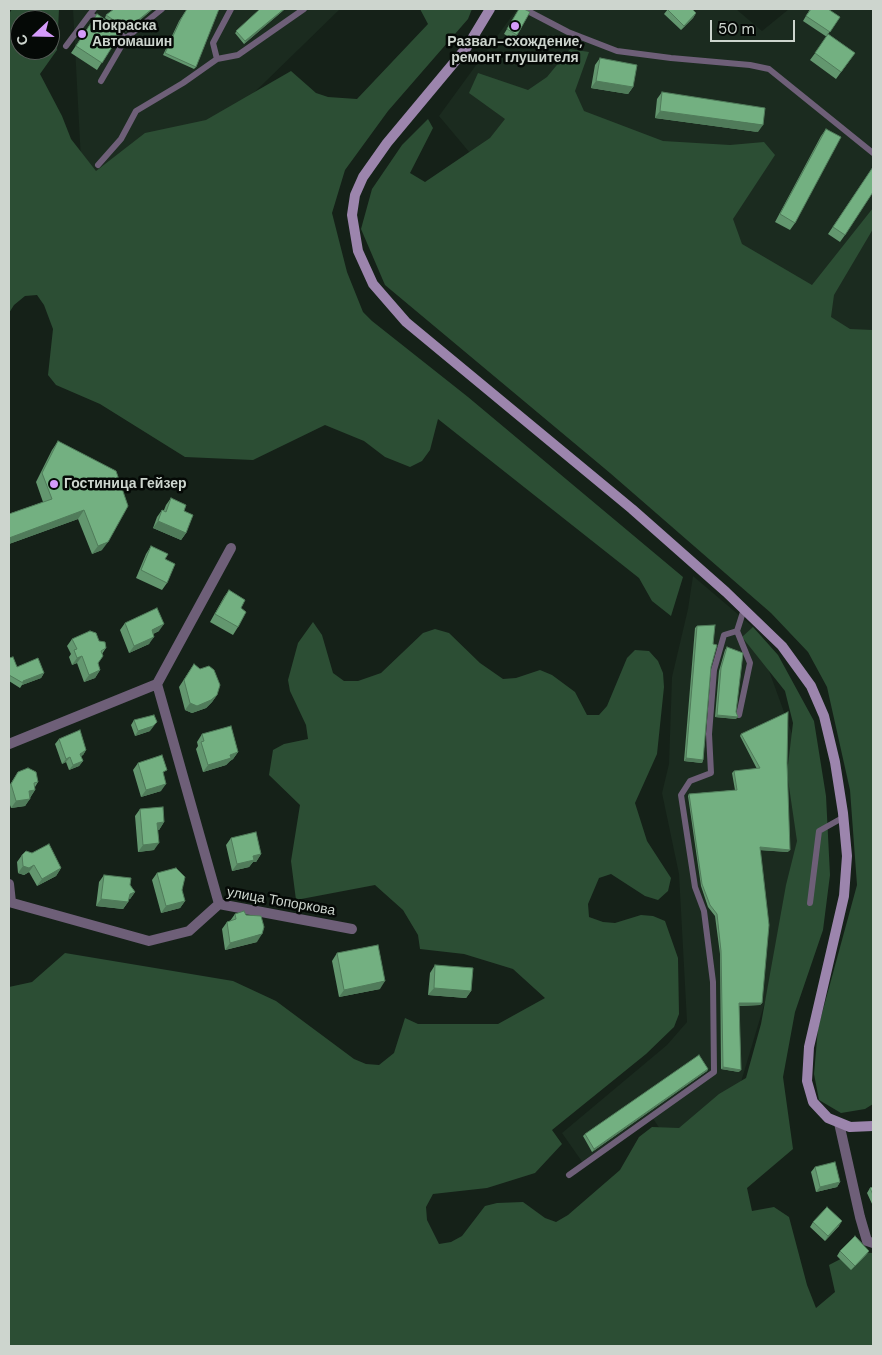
<!DOCTYPE html>
<meta charset="utf-8">
<style>
body{margin:0}
#map{position:relative;width:882px;height:1355px;overflow:hidden;background:#152118;font-family:"DM Sans",sans-serif}
canvas{display:block}
.frame{position:absolute;inset:0;border:10px solid #cdd5ce;pointer-events:none}
.north{position:absolute;left:10px;top:10px;width:50px;height:50px;box-sizing:border-box;background:#050906;border:1px solid #555b56;border-radius:50%;rotate:249deg;font-size:14px;font-weight:700;line-height:20px;text-align:center;color:#cdd5ce}
.north::after{content:'';display:block;margin:auto;width:18px;height:22px;background:#d59bfa;clip-path:polygon(50% 0,100% 100%,50% 72%,0 100%)}
.scale{position:absolute;left:710px;top:20px;width:85px;height:22px;box-sizing:border-box;border:2px solid #cdd5ce;border-top:0;padding-left:6px;font-size:15px;line-height:18px;white-space:nowrap;color:#cdd5ce;-webkit-text-stroke:4px #050906;paint-order:stroke}
</style>
<div id="map">
<canvas width="882" height="1355"></canvas>
<div class="frame"></div>
<div class="north">С</div>
<div class="scale">50 m</div>
</div>
<script>
const context = document.querySelector('canvas').getContext('2d');
context.lineJoin = 'round';
function fillPath(path, color) { context.fillStyle = color; context.fill(path, 'evenodd'); }
const toPath = rows => new Path2D(rows.map(r => 'M' + r).join(''));
function trace(path, color, width, dash) { context.strokeStyle = color; context.lineWidth = width; context.lineCap = dash ? 'butt' : 'round'; context.setLineDash(dash || []); context.stroke(path); }
function write(font, color, halo, rows, align = 'center') {
  context.font = font + ' "DM Sans",sans-serif'; context.lineWidth = 5; context.setLineDash([]); context.textBaseline = 'middle'; context.strokeStyle = halo; context.fillStyle = color; for (const [text, x, y, turn = 0] of rows) {
    context.save(); context.translate(x, y); context.rotate((+turn || 0) * Math.PI / 180); context.textAlign = isNaN(turn) ? turn : align; if (halo) context.strokeText(text, 0, 0); context.fillText(text, 0, 0); context.restore();
  }
}
fillPath(toPath([
 [73,9,340,9,226,120,104,187,81,161],
 [517,9,736,9,762,31,789,9,873,9,873,382,491,178,439,116],
 [693,576,753,627,799,753,815,835,738,1092,668,1141,652,1117,585,1166,562,1133,667,1045,687,1022,679,874,662,793,669,764,672,677,688,609]
]), '#1b2b1f');
fillPath(toPath([
 [12,9,59,9,57,50,40,74,62,116,71,139,96,171,145,133,206,120,291,71,316,93,328,97,357,99,428,24,420,9,472,9,468,19,388,111,345,170,332,213,347,272,363,312,372,321,468,397,683,577,671,616,652,601,639,578,438,419,430,450,422,461,410,467,385,457,364,441,325,425,253,460,185,457,100,404,56,385,48,375,53,329,44,305,37,295,25,296,14,305,9,313,9,14],
 [20,20,50,20,50,50,20,50],
 [570,49,589,52,575,91,584,111,663,141,730,145,764,142,775,155,733,219,742,244,812,285,873,208,873,229,834,295,831,317,850,329,873,330,873,1104,865,1109,841,1113,819,1100,814,1074,818,1028,857,885,850,790,827,687,808,652,771,613,610,473,385,285,361,229,372,189,402,145,428,119,433,128,410,173,425,182,490,138,505,119,469,93,478,73,528,90,547,77],
 [313,622,322,635,333,673,344,681,358,681,381,673,423,633,435,629,449,633,480,663,503,679,516,678,540,670,552,675,575,692,587,715,599,715,607,706,627,658,635,650,649,651,658,661,663,673,664,687,657,754,635,803,647,841,671,878,668,891,658,900,645,896,611,874,599,878,588,904,589,917,603,922,615,923,641,915,653,916,665,921,678,958,679,1014,674,1027,646,1054,552,1130,562,1144,535,1173,487,1188,433,1194,426,1207,427,1220,439,1244,451,1242,462,1236,485,1206,497,1203,523,1202,545,1218,556,1222,568,1215,620,1170,639,1137,652,1127,679,1128,719,1094,746,1078,761,1024,786,885,797,841,787,773,793,723,785,691,742,637,753,627,778,655,814,721,826,796,830,875,823,930,795,1012,783,1077,793,1149,747,1188,752,1211,774,1207,789,1217,807,1285,816,1308,835,1292,829,1265,854,1252,873,1253,873,1346,9,1346,9,987,32,982,65,953,233,981,276,1001,354,1059,366,1064,379,1065,394,1053,405,1018,418,1024,498,1024,545,998,513,969,464,954,420,949,418,935,403,910,375,885,296,900,291,861,300,805,269,775,273,750,284,744,308,739,306,725,290,691,288,680,298,643]
]), '#2c4e34');
trace(toPath([
 [94,9,90,14,100,21],
 [231,9,213,43,217,59,238,55,304,9],
 [524,9,568,32,617,51,671,58,750,65,769,69,873,153],
 [115,31,126,38,162,9],
 [66,46,90,14],
 [101,81,126,38],
 [98,165,121,139,136,111,183,83,217,59],
 [737,631,750,663,739,715],
 [810,903,819,831,844,817],
 [569,1175,714,1072,713,982,704,911,695,887,681,795,690,781,711,773,709,734,714,670,724,635,737,631,744,609]
]), '#6e5f78', 6);
trace(toPath([
 [9,744,157,684],
 [9,884,11,902],
 [9,902,149,941,189,931,219,904,352,929],
 [219,904,157,684,231,548],
 [839,1123,860,1217,867,1241,873,1243]
]), '#6e5f78', 10);
trace(toPath([
 [490,9,467,47,387,143,363,177,355,195,352,215,358,251,373,284,406,322,632,509,726,592,782,646,811,686,824,716,835,762,843,813,847,856,844,896,809,1047,807,1081,813,1102,828,1118,850,1127,873,1126]
]), '#9c85ad', 10);
fillPath(toPath([
 [153,9,126,32,105,18,106,15],
 [187,9,196,67,194,69,163,55,179,21],
 [258,9,285,9,244,44,235,33,259,10],
 [519,9,517,35,514,40,504,34],
 [668,9,696,13,693,18,681,30,664,14],
 [810,9,840,17,828,34,855,53,836,79,810,60,827,37,803,21],
 [97,14,122,31,97,70,71,53],
 [600,58,633,87,628,94,591,88,595,65],
 [662,92,758,132,655,118,657,99],
 [826,129,795,223,790,230,775,222,821,136],
 [873,167,845,235,840,242,828,234],
 [58,441,102,550,92,554,78,519,9,544,9,514,43,502,36,482,52,450],
 [171,498,184,511,186,533,181,540,153,528,157,517,162,510,164,510,166,505],
 [151,546,165,559,167,583,162,590,136,578,146,554],
 [229,590,241,608,238,627,233,635,210,622,224,597],
 [125,623,159,631,153,634,149,644,129,653,120,630],
 [697,626,711,667,703,760,702,763,684,761,695,628],
 [72,639,99,641,106,648,102,654,98,663,100,670,95,678,84,682,77,663,72,665,69,657,71,654,67,646],
 [727,647,736,712,736,719,715,717,719,671,725,650],
 [9,658,17,667,44,673,41,678,22,685,20,688,9,681],
 [194,664,217,695,212,702,206,708,192,713,185,710,179,687],
 [134,720,150,731,135,736,131,725],
 [202,734,238,752,233,759,230,761,226,765,203,772,196,749,198,746,197,742],
 [741,734,787,763,788,852,760,850,762,1003,760,1005,739,1006,739,1072,721,1069,720,954,715,916,708,907,701,886,688,796,689,794,735,790,732,773,734,771,757,769,740,736],
 [59,739,86,750,83,755,81,756,83,761,79,766,69,770,66,762,62,764,55,744],
 [138,763,163,775,161,791,141,797,133,770],
 [18,772,38,782,35,787,35,790,25,806,11,808,9,802,9,786],
 [140,809,164,822,159,830,158,830,154,850,138,852,135,816],
 [231,838,261,854,256,862,253,862,249,867,232,871,226,845],
 [22,855,61,868,56,876,37,886,29,872,24,875,18,873,17,862],
 [157,873,185,901,180,908,161,913,152,880],
 [104,875,130,885,135,892,130,899,128,899,128,902,123,909,96,906,99,882],
 [235,914,246,915,257,942,225,950,222,929,227,922,230,921],
 [337,953,380,989,339,997,332,961],
 [435,965,471,991,466,998,428,995,430,973],
 [708,1069,707,1071,592,1152,583,1136,585,1134],
 [815,1167,840,1182,837,1187,816,1192,811,1172],
 [873,1187,873,1206,867,1193,870,1188],
 [813,1222,839,1226,825,1241,810,1227],
 [840,1251,869,1251,866,1255,851,1270,837,1256]
]), '#63976f');
fillPath(toPath([
 [152,9,153,9,126,32,127,29],
 [284,9,285,9,244,44,245,41],
 [696,13,693,18,681,30,684,26],
 [596,81,633,87,628,94,591,88],
 [660,111,763,125,758,132,655,118],
 [84,510,78,519,9,544,9,538],
 [158,521,186,533,181,540,153,528],
 [108,542,102,550,92,554,98,546],
 [164,624,159,631,147,637,152,630],
 [154,637,149,644,129,653,134,646],
 [82,656,77,663,72,665,77,658],
 [100,670,95,678,84,682,89,675],
 [44,673,41,678,22,685,23,683,23,681],
 [217,695,212,702,206,708,192,713,185,710,190,703],
 [717,715,738,717,736,719,715,717],
 [157,722,150,731,135,736,138,731],
 [86,750,83,755,77,758,80,754],
 [238,752,233,759,230,761,226,765,203,772,208,765,230,755],
 [70,757,66,762,62,764,66,759],
 [686,758,703,760,702,763,684,761],
 [83,761,79,766,69,770,73,765],
 [166,784,161,791,141,797,146,790],
 [35,790,30,797,29,791],
 [30,799,25,806,11,808,16,801],
 [164,822,159,830,152,830,157,823],
 [159,843,154,850,138,852,143,845],
 [760,847,790,850,788,852,758,850],
 [261,854,256,862,253,862,249,867,232,871,237,864,253,856],
 [34,865,29,872,24,875,18,873,23,866],
 [61,868,56,876,37,886,42,879],
 [135,892,130,899,125,901,130,894],
 [101,899,128,902,123,909,96,906],
 [185,901,180,908,161,913,166,906],
 [262,934,257,942,225,950,230,943],
 [385,981,380,989,339,997,344,990],
 [434,988,471,991,466,998,428,995],
 [739,1003,762,1003,760,1005,737,1006],
 [723,1067,741,1070,739,1072,721,1069],
 [708,1069,707,1071,592,1152,594,1149],
 [840,1182,837,1187,816,1192,820,1187],
 [842,1221,839,1226,825,1241,828,1236]
]), '#507b5a');
const building = toPath([
 [114,9,152,9,127,29,106,15,114,9],
 [187,9,219,9,196,67,165,53,181,19,187,9],
 [260,9,284,9,245,41,236,31,260,9],
 [519,9,524,9,530,12,517,35,507,29,519,9],
 [667,9,692,9,696,13,684,26,667,9],
 [811,9,828,9,840,17,830,32,806,16,811,9],
 [97,14,122,31,102,63,76,46,97,14],
 [828,34,855,53,841,72,815,53,828,34],
 [600,58,637,65,633,87,596,81,600,58],
 [662,92,765,108,763,125,660,111,662,92],
 [826,129,841,137,795,223,780,214,826,129],
 [873,167,873,192,845,235,833,227,873,167],
 [58,441,116,471,128,506,108,542,98,546,84,510,9,538,9,514,52,499,42,473,58,441],
 [171,498,186,505,184,511,193,515,186,533,158,521,162,510,166,512,171,498],
 [151,546,168,554,165,559,175,564,167,583,141,570,151,546],
 [229,590,245,600,241,608,246,612,238,627,215,614,229,590],
 [157,608,164,624,152,630,154,637,134,646,125,623,157,608],
 [715,625,713,644,717,645,711,667,703,760,686,758,697,626,715,625],
 [90,631,96,633,99,641,105,642,106,648,101,651,103,656,98,663,100,670,89,675,82,656,77,658,74,650,77,649,72,639,90,631],
 [727,647,743,653,736,712,738,717,717,715,721,668,727,647],
 [13,657,17,667,38,658,44,673,23,681,23,683,9,675,9,658,13,657],
 [194,664,200,669,209,666,214,670,220,685,217,695,211,700,197,706,190,703,184,680,194,664],
 [788,712,787,763,790,850,760,847,769,925,762,1003,739,1003,741,1070,723,1067,721,951,717,914,710,905,702,884,689,794,737,790,734,771,760,768,741,734,788,712],
 [154,715,157,722,153,726,138,731,134,720,154,715],
 [231,726,238,752,230,755,231,758,208,765,201,742,204,741,202,734,231,726],
 [80,730,86,750,80,754,83,761,73,765,70,757,66,759,59,739,80,730],
 [162,755,167,770,163,772,166,784,146,790,138,763,162,755],
 [28,768,36,772,38,782,34,783,35,790,29,791,30,799,16,801,11,784,18,772,28,768],
 [163,807,164,822,157,823,159,843,143,845,140,809,163,807],
 [256,832,261,854,253,856,254,860,237,864,231,838,256,832],
 [49,844,61,868,42,879,34,865,29,868,23,866,22,855,26,851,32,853,49,844],
 [176,868,185,877,182,890,185,901,166,906,157,873,176,868],
 [104,875,131,878,130,885,135,892,130,894,128,902,101,899,104,875],
 [244,911,246,915,261,916,264,927,262,934,230,943,227,922,236,919,235,914,244,911],
 [378,945,385,981,344,990,337,953,378,945],
 [435,965,473,968,471,991,434,988,435,965],
 [699,1055,708,1069,594,1149,585,1134,699,1055],
 [835,1162,840,1182,820,1187,815,1167,835,1162],
 [873,1187,873,1195,870,1188,873,1187],
 [827,1207,842,1221,828,1236,813,1222,827,1207],
 [855,1236,869,1251,855,1266,840,1251,855,1236]
]);
fillPath(building, '#73b081');
trace(building, '#507b5a', 1);
for (const [x, y, r, color] of [
 [515,26,5,"#d59bfa"],
 [82,34,5,"#d59bfa"],
 [54,484,5,"#d59bfa"]
]) { const dot = new Path2D(); dot.arc(x, y, r, 0, 2 * Math.PI); context.fillStyle = color; context.fill(dot); trace(dot, '#050906', 2); }
write('bold 14px', '#cdd5ce', '#050906', [
 ["Покраска",92,26],
 ["Автомашин",92,42],
 ["Развал-схождение,",515,42,"center"],
 ["ремонт глушителя",515,58,"center"],
 ["Гостиница Гейзер",64,484]
], 'left');
write('14px', '#cdd5ce', '#050906', [
 ["улица Топоркова",281,902,10]
]);
</script>
